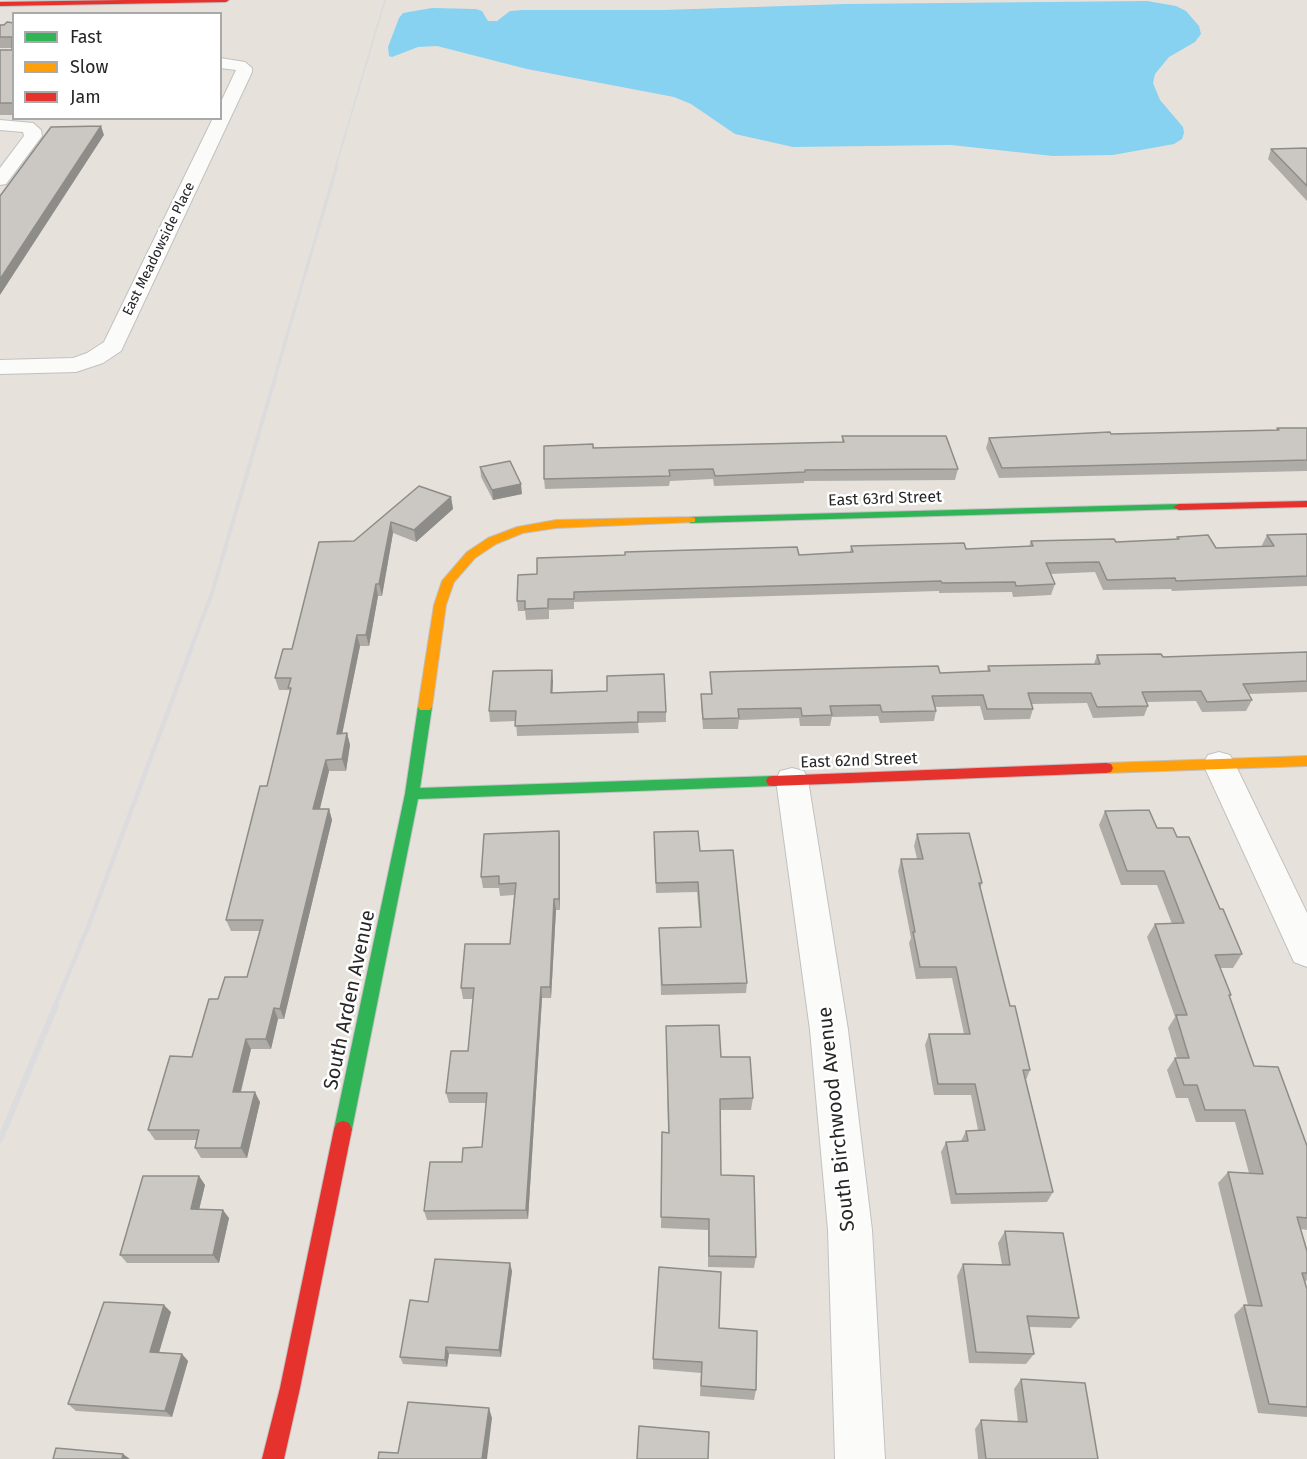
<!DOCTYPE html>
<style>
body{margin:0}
#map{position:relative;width:1307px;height:1459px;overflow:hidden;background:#e6e2db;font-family:"Fira Sans",sans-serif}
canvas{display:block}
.legend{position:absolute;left:12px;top:12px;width:210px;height:108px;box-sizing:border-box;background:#fff;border:2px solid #a9a9a9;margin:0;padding:8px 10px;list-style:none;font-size:18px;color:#272727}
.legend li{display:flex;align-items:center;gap:12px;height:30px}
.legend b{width:30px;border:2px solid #a9a9a9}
</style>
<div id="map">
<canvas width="1307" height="1459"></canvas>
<ul class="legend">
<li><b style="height:8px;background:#30b455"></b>Fast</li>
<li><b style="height:8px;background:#ff9f0a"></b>Slow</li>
<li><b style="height:8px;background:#e5322d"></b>Jam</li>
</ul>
</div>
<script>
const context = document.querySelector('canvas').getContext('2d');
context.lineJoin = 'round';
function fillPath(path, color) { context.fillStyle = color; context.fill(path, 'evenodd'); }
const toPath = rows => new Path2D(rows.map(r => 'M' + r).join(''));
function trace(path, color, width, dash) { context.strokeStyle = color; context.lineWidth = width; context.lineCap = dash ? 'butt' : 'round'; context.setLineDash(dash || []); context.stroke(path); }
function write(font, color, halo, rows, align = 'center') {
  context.font = font + ' "Fira Sans",sans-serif'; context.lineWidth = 5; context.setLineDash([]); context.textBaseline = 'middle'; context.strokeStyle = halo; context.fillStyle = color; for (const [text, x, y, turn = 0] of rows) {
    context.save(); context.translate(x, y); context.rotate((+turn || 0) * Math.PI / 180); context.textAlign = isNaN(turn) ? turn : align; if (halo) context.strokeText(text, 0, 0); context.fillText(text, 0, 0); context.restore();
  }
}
fillPath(toPath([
 [1147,1,1176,6,1186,11,1199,26,1201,34,1195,42,1169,57,1155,74,1153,83,1160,100,1183,127,1184,133,1182,139,1174,144,1113,155,1053,156,951,145,793,147,735,134,691,104,674,97,527,69,437,46,418,47,392,57,389,56,388,47,399,18,403,13,432,8,476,9,482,11,488,21,497,21,510,11,523,10,664,10,845,4]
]), '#86d2f0');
const street = toPath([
 [220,58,245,62,252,68,252,72,121,351,103,363,76,372,0,374,0,360,73,358,87,353,104,342,213,118,220,118,220,104,236,70,220,68,220,58],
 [0,120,33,123,41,130,42,136,6,184,0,185,0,168,24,136,23,132,0,130,0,120],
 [1219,752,1230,755,1235,764,1307,913,1307,967,1294,962,1203,764,1208,755,1219,752],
 [792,768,804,771,808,780,848,1030,872,1230,885,1459,835,1459,828,1230,810,1030,776,780,780,771,792,768]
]);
const fast = toPath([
 [1179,504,1183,505,1183,509,691,523,685,520,691,517,1179,504],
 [425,702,432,707,420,788,773,776,778,777,780,781,778,785,773,786,418,799,352,1129,349,1135,343,1137,337,1135,334,1129,405,794,418,707,425,702]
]);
const slow = toPath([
 [691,517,695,518,695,522,556,528,523,533,496,544,475,558,454,582,446,605,432,707,430,710,420,710,418,707,434,605,442,581,467,552,488,538,517,527,556,520,691,517],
 [1307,756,1307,766,1106,773,1101,772,1099,768,1101,764,1106,763,1307,756]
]);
const jam = toPath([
 [124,0,229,0,226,2,0,6,0,2,124,0],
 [1307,501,1307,507,1179,510,1173,507,1179,504,1307,501],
 [1106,763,1111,764,1113,768,1111,772,1106,773,773,786,768,785,766,781,768,777,773,776,1106,763],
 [343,1121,349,1123,352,1129,300,1388,284,1459,262,1459,280,1388,334,1129,337,1123,343,1121]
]);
trace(street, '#c2c1c2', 2);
trace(fast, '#c2c1c2', 2);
trace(slow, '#c2c1c2', 2);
trace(jam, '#c2c1c2', 2);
fillPath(street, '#fbfbfa');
fillPath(fast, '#30b455');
fillPath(slow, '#ff9f0a');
fillPath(jam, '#e5322d');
trace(toPath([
 [336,166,385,0]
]), '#dcdbdd', 2);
trace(toPath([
 [274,380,337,165]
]), '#dcdbdd', 3);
trace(toPath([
 [189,654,212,593,275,378]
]), '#dcdbdd', 4);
trace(toPath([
 [55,1006,88,927,190,652]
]), '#dcdbdd', 4.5);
trace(toPath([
 [0,1140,56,1005]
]), '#dcdbdd', 6);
fillPath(toPath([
 [14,23,14,115,0,115,0,50,12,50,12,48,0,48,0,25],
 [1271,149,1307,149,1307,201,1268,159],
 [1277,428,1307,428,1307,471,999,478,986,448,989,438,1276,430],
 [842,436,958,469,955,480,804,481,804,483,714,486,713,479,670,481,669,486,545,489,544,479,593,448,842,442],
 [480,467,522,494,493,500,481,477],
 [419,486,451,497,453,509,416,542,393,533,382,596,378,596,369,646,360,646,342,733,347,733,350,745,346,771,329,771,320,809,329,809,332,820,284,1019,278,1019,271,1049,251,1049,241,1092,260,1102,247,1158,201,1158,195,1148,197,1140,155,1140,148,1130,192,1057,218,999,247,977,260,931,231,931,226,920,267,786,290,692,289,690,279,690,275,678,354,541],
 [1307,534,1307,586,1172,591,1171,589,1103,590,1095,572,1050,574,1055,584,1051,595,1013,597,1012,592,939,593,939,591,574,602,574,609,549,610,549,619,526,620,525,611,518,611,517,601,537,574,799,555,850,552,851,546,966,549,1029,546,1031,541,1116,542,1176,540,1177,537,1216,548,1263,547,1262,545,1267,535],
 [1307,652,1307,692,1248,694,1252,700,1246,711,1202,712,1196,701,1147,702,1148,706,1144,716,1093,718,1087,703,1032,704,1033,709,1030,719,984,720,980,706,935,707,936,711,934,721,880,723,878,716,832,717,830,726,800,726,799,718,739,720,738,729,703,729,701,704,701,694,711,694,710,672,940,673,987,671,988,666,1094,664,1097,655,1163,657],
 [553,681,552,693,666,712,666,722,638,723,639,733,517,736,516,721,490,722,489,711],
 [1105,811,1157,828,1177,837,1220,909,1242,954,1233,968,1220,968,1231,995,1229,998,1254,1066,1307,1146,1307,1230,1301,1229,1307,1251,1307,1280,1305,1282,1307,1289,1307,1417,1258,1413,1234,1315,1244,1305,1248,1305,1218,1183,1228,1172,1249,1173,1235,1122,1196,1122,1188,1098,1176,1098,1167,1070,1175,1058,1177,1058,1168,1028,1175,1017,1147,937,1155,924,1172,924,1157,885,1121,885,1099,825],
 [559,831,560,843,560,910,556,910,551,998,542,998,528,1219,427,1220,424,1211,462,1162,482,1147,487,1103,449,1103,446,1093,468,1051,473,999,463,999,461,988,510,944,514,895,500,896,499,888,483,888,481,877],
 [917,834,982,883,980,889,1010,1006,1030,1070,1026,1080,1053,1192,1047,1202,951,1204,941,1152,946,1142,961,1141,966,1131,978,1130,971,1095,934,1095,925,1045,929,1034,964,1034,952,978,916,979,909,943,911,938,898,871,901,859,917,859,914,846],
 [654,843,700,851,747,983,746,993,661,995,659,928,700,927,697,892,656,893],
 [666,1026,721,1057,753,1098,751,1110,721,1110,721,1175,756,1257,754,1268,708,1267,708,1230,661,1228,662,1132,668,1133],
 [199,1176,205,1185,199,1210,229,1218,219,1263,127,1263,120,1255],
 [1005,1231,1079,1318,1071,1328,1029,1327,1034,1354,1026,1364,969,1363,957,1276,963,1264,1002,1265,998,1243],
 [512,1271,501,1357,449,1354,447,1367,403,1364,400,1357,428,1302],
 [171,1312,159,1353,182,1354,188,1361,172,1417,76,1411,68,1404],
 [719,1328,756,1390,754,1400,700,1396,701,1373,653,1369,653,1359],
 [1021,1379,1098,1459,978,1459,975,1429,981,1420,1018,1422,1014,1389]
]), '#afaca8');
fillPath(toPath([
 [101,126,104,135,0,295,0,279],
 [521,484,522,494,493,500,492,490],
 [451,497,453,509,416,542,414,530],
 [391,522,393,533,382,596,379,584],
 [376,584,378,596,369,646,366,635],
 [357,635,360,646,340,745,337,734],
 [552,670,553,681,552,703,551,693],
 [347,733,350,745,346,771,342,759],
 [326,760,329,771,317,820,313,809],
 [329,809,332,820,284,1019,280,1009],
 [559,831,560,843,560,910,559,899],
 [554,899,556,910,551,998,550,987],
 [541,987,542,998,528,1219,526,1210],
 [274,1008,278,1019,271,1049,266,1039],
 [246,1039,251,1049,238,1102,233,1092],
 [255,1092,260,1102,247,1158,241,1148],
 [199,1176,205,1185,197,1218,191,1209],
 [223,1210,229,1218,219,1263,213,1255],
 [510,1263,512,1271,501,1357,499,1350],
 [164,1305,171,1312,157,1359,150,1352],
 [446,1347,449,1354,447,1367,445,1360],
 [182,1354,188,1361,172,1417,165,1411],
 [489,1408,492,1418,487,1459,482,1459],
 [123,1454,130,1459,122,1459]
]), '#8e8c88');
const building = toPath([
 [7,22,14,23,14,103,0,103,0,50,12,50,12,37,0,37,0,25,4,25,7,22],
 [101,126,0,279,0,196,51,127,101,126],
 [1306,148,1307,149,1307,186,1271,149,1306,148],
 [1277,428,1307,428,1307,460,1002,468,989,438,1110,432,1111,434,1279,430,1277,428],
 [842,436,946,436,958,469,805,470,805,472,715,476,713,469,669,470,670,476,544,479,544,446,593,444,593,448,844,442,842,436],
 [510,461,521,484,492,490,480,467,510,461],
 [419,486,451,497,414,530,391,522,379,584,376,584,366,635,357,635,337,734,347,733,342,759,326,760,313,809,329,809,280,1009,274,1008,266,1039,246,1039,233,1092,255,1092,241,1148,195,1148,199,1130,148,1130,170,1056,192,1057,209,999,218,999,225,977,247,977,263,920,226,920,260,786,267,786,291,688,288,688,291,678,275,678,283,649,292,649,319,542,354,541,419,486],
 [1307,534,1307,576,1176,581,1175,578,1107,580,1099,562,1046,563,1055,584,1016,586,1015,582,942,583,941,581,574,592,574,599,548,599,548,608,525,609,525,601,517,601,518,575,537,574,537,558,625,555,625,552,658,551,797,547,799,555,853,552,851,546,964,543,966,549,1033,546,1031,541,1114,539,1116,542,1179,539,1177,537,1208,535,1216,548,1274,546,1267,535,1307,534],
 [1307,652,1307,681,1243,684,1252,700,1207,702,1201,691,1142,692,1148,706,1097,707,1091,693,1028,693,1033,709,987,709,983,695,932,696,936,711,882,712,880,705,830,706,832,715,802,716,801,708,738,709,739,718,703,719,701,694,712,694,710,672,938,666,940,673,990,671,988,666,1100,664,1097,655,1161,654,1163,657,1307,652],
 [552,670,551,693,607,691,607,676,664,674,666,712,638,712,638,722,515,726,516,711,489,711,493,671,552,670],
 [1149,810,1157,828,1173,828,1177,837,1189,837,1220,909,1223,909,1242,954,1215,955,1231,995,1229,995,1254,1066,1278,1067,1307,1146,1307,1218,1297,1217,1307,1251,1307,1273,1302,1273,1307,1289,1307,1407,1269,1404,1244,1305,1262,1306,1228,1172,1263,1174,1245,1110,1205,1110,1197,1085,1184,1085,1175,1058,1189,1058,1176,1015,1187,1015,1155,924,1184,923,1164,871,1127,871,1105,811,1149,810],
 [559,831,559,899,554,899,550,987,541,987,526,1210,424,1211,430,1162,462,1162,463,1148,482,1147,487,1093,446,1093,451,1051,468,1051,474,988,461,988,465,944,510,944,516,883,499,884,499,876,481,877,484,834,559,831],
 [698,831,700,851,733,850,747,983,662,985,659,928,701,927,698,882,656,883,654,832,698,831],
 [969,833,982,883,979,883,1010,1006,1015,1006,1030,1070,1023,1070,1053,1192,956,1194,946,1142,968,1141,966,1131,985,1130,975,1084,938,1084,929,1034,970,1034,956,967,920,967,913,932,915,932,901,859,923,859,917,834,969,833],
 [719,1025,721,1057,750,1057,753,1098,720,1099,721,1175,754,1176,756,1257,709,1256,709,1219,661,1217,662,1132,669,1133,666,1026,719,1025],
 [143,1176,199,1176,191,1209,223,1210,213,1255,120,1255,143,1176],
 [1005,1231,1063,1233,1079,1318,1027,1316,1034,1354,976,1352,963,1264,1010,1265,1005,1231],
 [435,1259,510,1263,499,1350,446,1347,445,1360,400,1357,410,1300,428,1302,435,1259],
 [659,1267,721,1272,719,1328,757,1331,756,1390,701,1386,702,1362,653,1359,659,1267],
 [104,1302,164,1305,150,1352,182,1354,165,1411,68,1404,104,1302],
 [1021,1379,1085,1383,1098,1459,986,1459,981,1420,1027,1422,1021,1379],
 [408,1402,489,1408,482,1459,378,1459,379,1452,398,1453,408,1402],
 [639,1426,709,1432,708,1459,637,1459,639,1426],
 [56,1448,123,1454,122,1459,53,1459,56,1448]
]);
fillPath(building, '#cbc8c3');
trace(building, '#8e8c88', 1.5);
write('14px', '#272727', '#fff', [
 ["East Meadowside Place",159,249,-64]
]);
write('16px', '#272727', '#fff', [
 ["East 63rd Street",885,499,-2],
 ["East 62nd Street",859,761,-2]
]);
write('20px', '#272727', '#fff', [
 ["South Arden Avenue",350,1000,-78],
 ["South Birchwood Avenue",837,1119,-96]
]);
</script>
